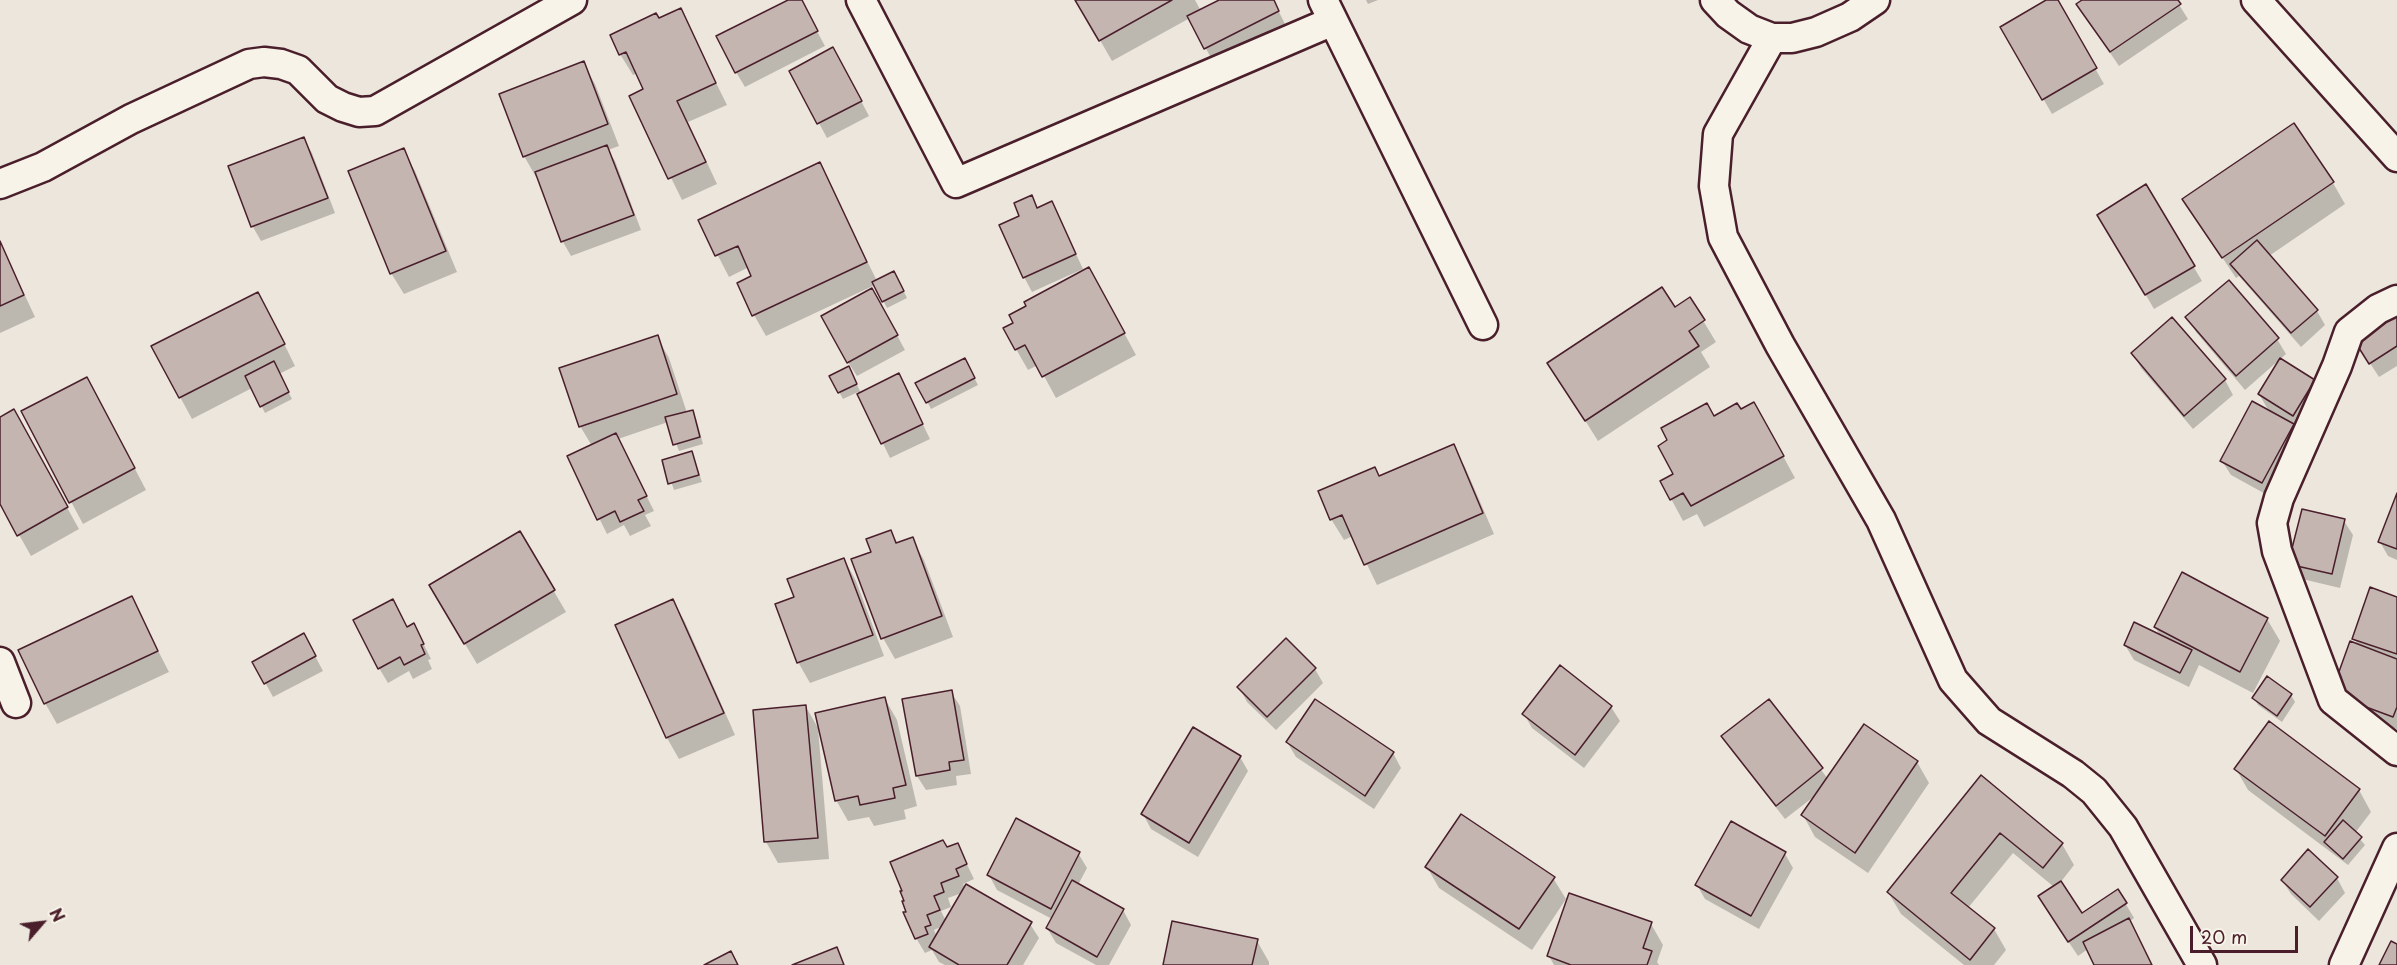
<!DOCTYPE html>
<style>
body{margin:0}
#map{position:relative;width:2397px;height:965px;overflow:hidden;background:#ece6dd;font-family:"Playpen Sans",sans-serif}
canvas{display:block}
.north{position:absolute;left:12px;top:893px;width:60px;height:60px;-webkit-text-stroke:4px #f7f3e8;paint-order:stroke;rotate:62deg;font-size:16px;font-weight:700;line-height:24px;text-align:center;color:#4a1f2b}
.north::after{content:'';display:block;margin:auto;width:21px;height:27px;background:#4a1f2b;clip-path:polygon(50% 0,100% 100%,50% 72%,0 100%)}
.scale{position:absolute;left:2190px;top:926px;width:108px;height:27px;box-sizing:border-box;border:3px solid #4a1f2b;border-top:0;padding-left:8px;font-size:18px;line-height:21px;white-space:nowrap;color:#4a1f2b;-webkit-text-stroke:4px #f7f3e8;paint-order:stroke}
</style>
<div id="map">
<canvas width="2397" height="965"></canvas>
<div class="north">N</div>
<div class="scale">20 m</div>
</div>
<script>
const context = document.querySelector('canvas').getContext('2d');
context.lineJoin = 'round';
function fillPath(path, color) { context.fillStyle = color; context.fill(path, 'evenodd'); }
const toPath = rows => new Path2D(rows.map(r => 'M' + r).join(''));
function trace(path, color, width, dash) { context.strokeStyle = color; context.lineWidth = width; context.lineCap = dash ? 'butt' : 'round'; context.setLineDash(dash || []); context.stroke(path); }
fillPath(toPath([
 [791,0,800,0,825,46,745,87,736,72],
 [1077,0,1195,0,1201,11,1222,0,1273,0,1286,26,1213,62,1190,18,1112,61],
 [1366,0,1378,0,1368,4],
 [2049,0,2056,0,2104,84,2052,114,2002,27],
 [2081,0,2176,0,2188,19,2119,66,2087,19],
 [680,10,727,105,688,122,717,184,682,200,631,97,645,90,638,73,633,75,620,54,659,20],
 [583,63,595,84,619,146,608,150,615,161,641,230,571,256,563,242,538,176,536,177,524,156],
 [841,63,869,116,827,138,791,71],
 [304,139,312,153,335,213,261,241,253,227,230,167],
 [403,150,415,171,457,272,404,294,391,273],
 [819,164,877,281,898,280,907,298,887,308,875,285,766,336,754,315,753,276,749,267,729,277,700,221],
 [2333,183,2345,204,2269,256,2317,311,2325,325,2301,347,2239,276,2236,278,2184,200],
 [2146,187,2202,281,2154,309,2099,215],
 [1031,197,1038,209,1052,203,1083,269,1032,292,1024,277,1021,216],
 [0,242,35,317,0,333],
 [1101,290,1136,355,1056,398,1038,365,1028,370,1016,349],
 [1690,299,1716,342,1701,352,1710,367,1598,441,1549,363,1675,309],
 [880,304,905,350,857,376,848,362],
 [2397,314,2397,366,2379,377,2364,354],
 [270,315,295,366,279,374,292,399,265,413,252,388,192,419,153,347],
 [2187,317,2277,339,2286,354,2245,390,2196,332],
 [2172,319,2225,380,2233,395,2193,429,2141,368,2133,353],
 [657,337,669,358,687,413,692,412,696,418,703,444,679,451,668,422,618,439,654,511,645,515,651,526,630,536,624,525,607,534,569,457,592,446,580,426],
 [968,366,978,385,931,409,918,384],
 [852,375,861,393,906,390,930,439,890,458,858,392,843,399,831,377],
 [2314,381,2322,396,2301,430,2292,424,2301,439,2271,497,2231,475,2222,461,2270,413,2259,394],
 [99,400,146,490,83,524,23,412],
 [1741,411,1766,425,1795,478,1704,527,1697,514,1683,521,1662,482,1675,474,1669,440,1714,418],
 [0,418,25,432,79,529,31,556,0,501],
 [1453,446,1465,467,1494,534,1377,585,1353,536,1344,540,1331,519,1380,477],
 [692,453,702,482,674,490,664,461],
 [2397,497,2397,560,2388,556,2380,542],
 [2344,521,2353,535,2340,588,2298,578,2290,564],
 [891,532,898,544,912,539,924,560,953,637,895,659,883,638,873,553],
 [520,533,566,612,477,664,443,607],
 [844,559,856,581,884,656,810,683,798,662,796,598],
 [2182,575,2267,619,2280,641,2253,693,2199,665,2189,687,2134,660,2125,645,2161,637,2155,627],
 [131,598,169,672,57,724,45,703],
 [2397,598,2397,729,2341,708,2358,646,2354,638],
 [673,601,685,622,735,735,679,759,667,738,617,626],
 [407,628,421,639,431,659,428,660,432,669,413,679,409,671,388,683,379,668],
 [312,650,323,671,273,697,254,662],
 [1315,669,1323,683,1276,730,1247,702,1239,687],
 [2267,678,2291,695,2295,702,2282,722,2258,705,2254,698],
 [951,692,960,706,971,774,956,776,957,785,926,790,917,776,904,700],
 [885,699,897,720,917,806,904,810,906,819,874,826,869,817,848,821,836,800],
 [1769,701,1828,779,1864,726,1917,762,1929,783,1868,873,1815,837,1803,815,1816,795,1785,819,1732,751,1723,736],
 [806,707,818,728,829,859,778,863,766,842],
 [1611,707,1620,721,1584,768,1532,728,1524,714],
 [1287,742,1393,753,1401,768,1374,809,1296,757],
 [1240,757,1248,771,1198,857,1151,829,1143,814],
 [2236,769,2359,790,2371,812,2355,833,2365,845,2348,865,2248,790],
 [1981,777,2062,844,2074,865,2060,883,2081,915,2118,891,2134,918,2129,922,2152,965,2096,965,2088,949,2078,956,2048,911,2054,887,2013,853,1968,908,1994,929,2006,950,1994,965,1964,965,1901,914,1888,892],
 [957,844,974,879,963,884,965,888,1030,924,1039,938,1023,965,945,965,939,962,932,950,925,953,916,938,947,849],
 [962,893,946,921,941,911,951,907,948,898],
 [943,926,937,937,934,930],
 [2309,851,2337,878,2345,893,2319,921,2291,894,2282,880],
 [1078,853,1087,868,1078,885,1123,910,1131,925,1109,965,1096,965,1056,943,1047,928,1052,919,997,890,989,875],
 [1785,854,1793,868,1759,929,1705,899,1697,885],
 [1427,867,1553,878,1566,899,1532,950,1439,888],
 [1651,924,1663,945,1657,962,1659,965,1554,965,1549,956],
 [1257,941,1269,962,1269,965,1164,965]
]), '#0003');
const building = toPath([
 [788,0,802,0,818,31,735,73,716,36,788,0],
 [1075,0,1172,0,1099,41,1075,0],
 [1219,0,1274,0,1279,11,1204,49,1187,16,1219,0],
 [2046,0,2058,0,2097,68,2042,100,2000,27,2046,0],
 [2082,0,2178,0,2181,4,2110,52,2076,4,2082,0],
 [681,8,716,83,677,101,706,162,668,179,629,96,643,89,626,52,619,55,610,35,656,13,659,18,681,8],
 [833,47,862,101,817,124,789,71,833,47],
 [584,61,608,124,523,157,499,94,584,61],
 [2294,123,2334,182,2222,258,2182,199,2294,123],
 [304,137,328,198,251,227,228,166,304,137],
 [607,145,634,215,561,242,535,172,607,145],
 [404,148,446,251,390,274,348,171,404,148],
 [820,162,867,262,752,316,737,283,751,276,738,246,715,256,698,220,820,162],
 [2146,184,2195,266,2145,295,2097,215,2146,184],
 [1032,195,1037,208,1052,201,1076,254,1023,278,999,225,1019,216,1014,203,1032,195],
 [2257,240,2318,310,2291,333,2230,264,2257,240],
 [0,241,24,295,0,306,0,241],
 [1089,267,1125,333,1042,377,1025,345,1015,350,1003,328,1013,323,1009,315,1026,306,1024,302,1089,267],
 [894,271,904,291,882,302,872,282,894,271],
 [2229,280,2279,338,2236,376,2185,317,2229,280],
 [1662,287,1675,307,1690,297,1705,320,1689,331,1699,346,1585,421,1547,363,1662,287],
 [872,288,898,335,847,363,821,316,872,288],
 [258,292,285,344,179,398,151,346,258,292],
 [2397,312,2397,346,2369,364,2354,340,2397,312],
 [2172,317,2226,379,2184,416,2131,353,2172,317],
 [658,335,677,394,579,427,559,368,658,335],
 [965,358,975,378,926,403,915,383,965,358],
 [2280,358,2315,380,2293,416,2258,394,2280,358],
 [274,361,289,392,260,407,245,376,274,361],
 [849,366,857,384,838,393,829,376,849,366],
 [899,373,923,424,881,444,857,394,899,373],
 [87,377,135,468,69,503,21,411,87,377],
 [2252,401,2294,424,2262,483,2220,461,2252,401],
 [1754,402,1784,456,1691,506,1683,493,1670,500,1660,481,1673,474,1658,446,1667,440,1661,428,1707,403,1714,416,1737,403,1741,409,1754,402],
 [14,409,68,507,17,536,0,504,0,417,14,409],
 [693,410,700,437,673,445,665,417,693,410],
 [616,433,647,496,638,500,644,511,620,522,615,511,597,520,567,456,616,433],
 [1454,444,1483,513,1364,565,1342,515,1330,520,1318,491,1375,467,1379,476,1454,444],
 [692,451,699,475,668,484,662,460,692,451],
 [2397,493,2397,549,2378,542,2397,493],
 [2302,509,2345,519,2332,574,2288,564,2302,509],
 [891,530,896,543,913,537,942,616,881,639,851,559,871,552,866,539,891,530],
 [520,531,555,590,464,644,429,585,520,531],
 [844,558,873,635,797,663,775,604,794,597,787,579,844,558],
 [2182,572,2268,618,2240,672,2154,627,2182,572],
 [2370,587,2397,597,2397,654,2352,639,2370,587],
 [132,596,158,651,44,704,18,650,132,596],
 [393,599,407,627,414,623,424,644,421,645,425,654,404,665,400,657,378,669,353,620,393,599],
 [673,599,724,713,666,738,615,625,673,599],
 [2134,622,2192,650,2180,673,2124,645,2134,622],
 [304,633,316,656,264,684,252,662,304,633],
 [1286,638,1316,668,1267,717,1237,687,1286,638],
 [2350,641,2397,659,2397,707,2393,717,2331,694,2350,641],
 [1560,665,1612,706,1575,755,1522,714,1560,665],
 [2267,676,2292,694,2277,716,2252,698,2267,676],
 [952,690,964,760,949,762,950,770,916,776,902,699,952,690],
 [885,697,906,785,893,788,895,798,860,805,858,796,835,801,815,713,885,697],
 [1315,699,1394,752,1365,796,1286,742,1315,699],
 [1769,699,1823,768,1776,806,1721,736,1769,699],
 [806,705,818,838,764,842,753,710,806,705],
 [2269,721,2360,789,2325,836,2234,769,2269,721],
 [1864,724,1918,761,1855,853,1801,815,1864,724],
 [1193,727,1241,756,1189,843,1141,814,1193,727],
 [1981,775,2063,843,2043,868,2000,833,1951,893,1995,928,1970,960,1887,892,1981,775],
 [1461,814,1555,877,1519,929,1425,867,1461,814],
 [1016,818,1080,852,1051,909,987,875,1016,818],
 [2343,820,2362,837,2343,859,2324,842,2343,820],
 [1731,821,1786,852,1751,916,1695,885,1731,821],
 [943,840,947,847,958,843,967,864,956,869,959,876,941,883,944,892,934,896,940,910,927,915,931,925,925,927,928,934,915,939,903,912,906,912,902,901,904,901,900,891,902,891,890,862,943,840],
 [2308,849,2338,877,2310,907,2281,880,2308,849],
 [1072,880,1124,909,1097,957,1046,928,1072,880],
 [2061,881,2082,913,2118,889,2127,903,2068,942,2038,896,2061,881],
 [966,884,1032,922,1007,965,959,965,929,947,966,884],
 [1569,893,1652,922,1643,948,1652,951,1647,965,1571,965,1547,956,1569,893],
 [2129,918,2152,965,2094,965,2083,942,2129,918],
 [1172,921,1258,939,1252,965,1163,965,1172,921],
 [2391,941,2397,944,2397,965,2379,965,2391,941],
 [837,947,844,965,792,965,837,947],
 [731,951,738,965,704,965,731,951]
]);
fillPath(building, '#c4b5b0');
trace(building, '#4a1f2b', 1.5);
const street = toPath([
 [861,0,956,183,1333,21],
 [1323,0,1483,325],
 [1715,0,1728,14,1749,29,1772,38,1792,38,1816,32,1850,17,1875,0],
 [2256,0,2397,157],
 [1772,38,1718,134,1714,186,1723,237,1780,345,1881,520,1953,680,1989,721,2073,774,2094,791,2123,827,2202,965],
 [0,184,43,167,131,119,249,64,264,62,281,64,298,70,327,99,343,107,359,112,375,111,572,0],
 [2397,300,2378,309,2349,332,2337,366,2279,498,2272,523,2277,551,2333,700,2397,751],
 [0,662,16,703],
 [2344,965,2397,848]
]);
trace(street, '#4a1f2b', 33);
trace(street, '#f7f3e8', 28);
</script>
